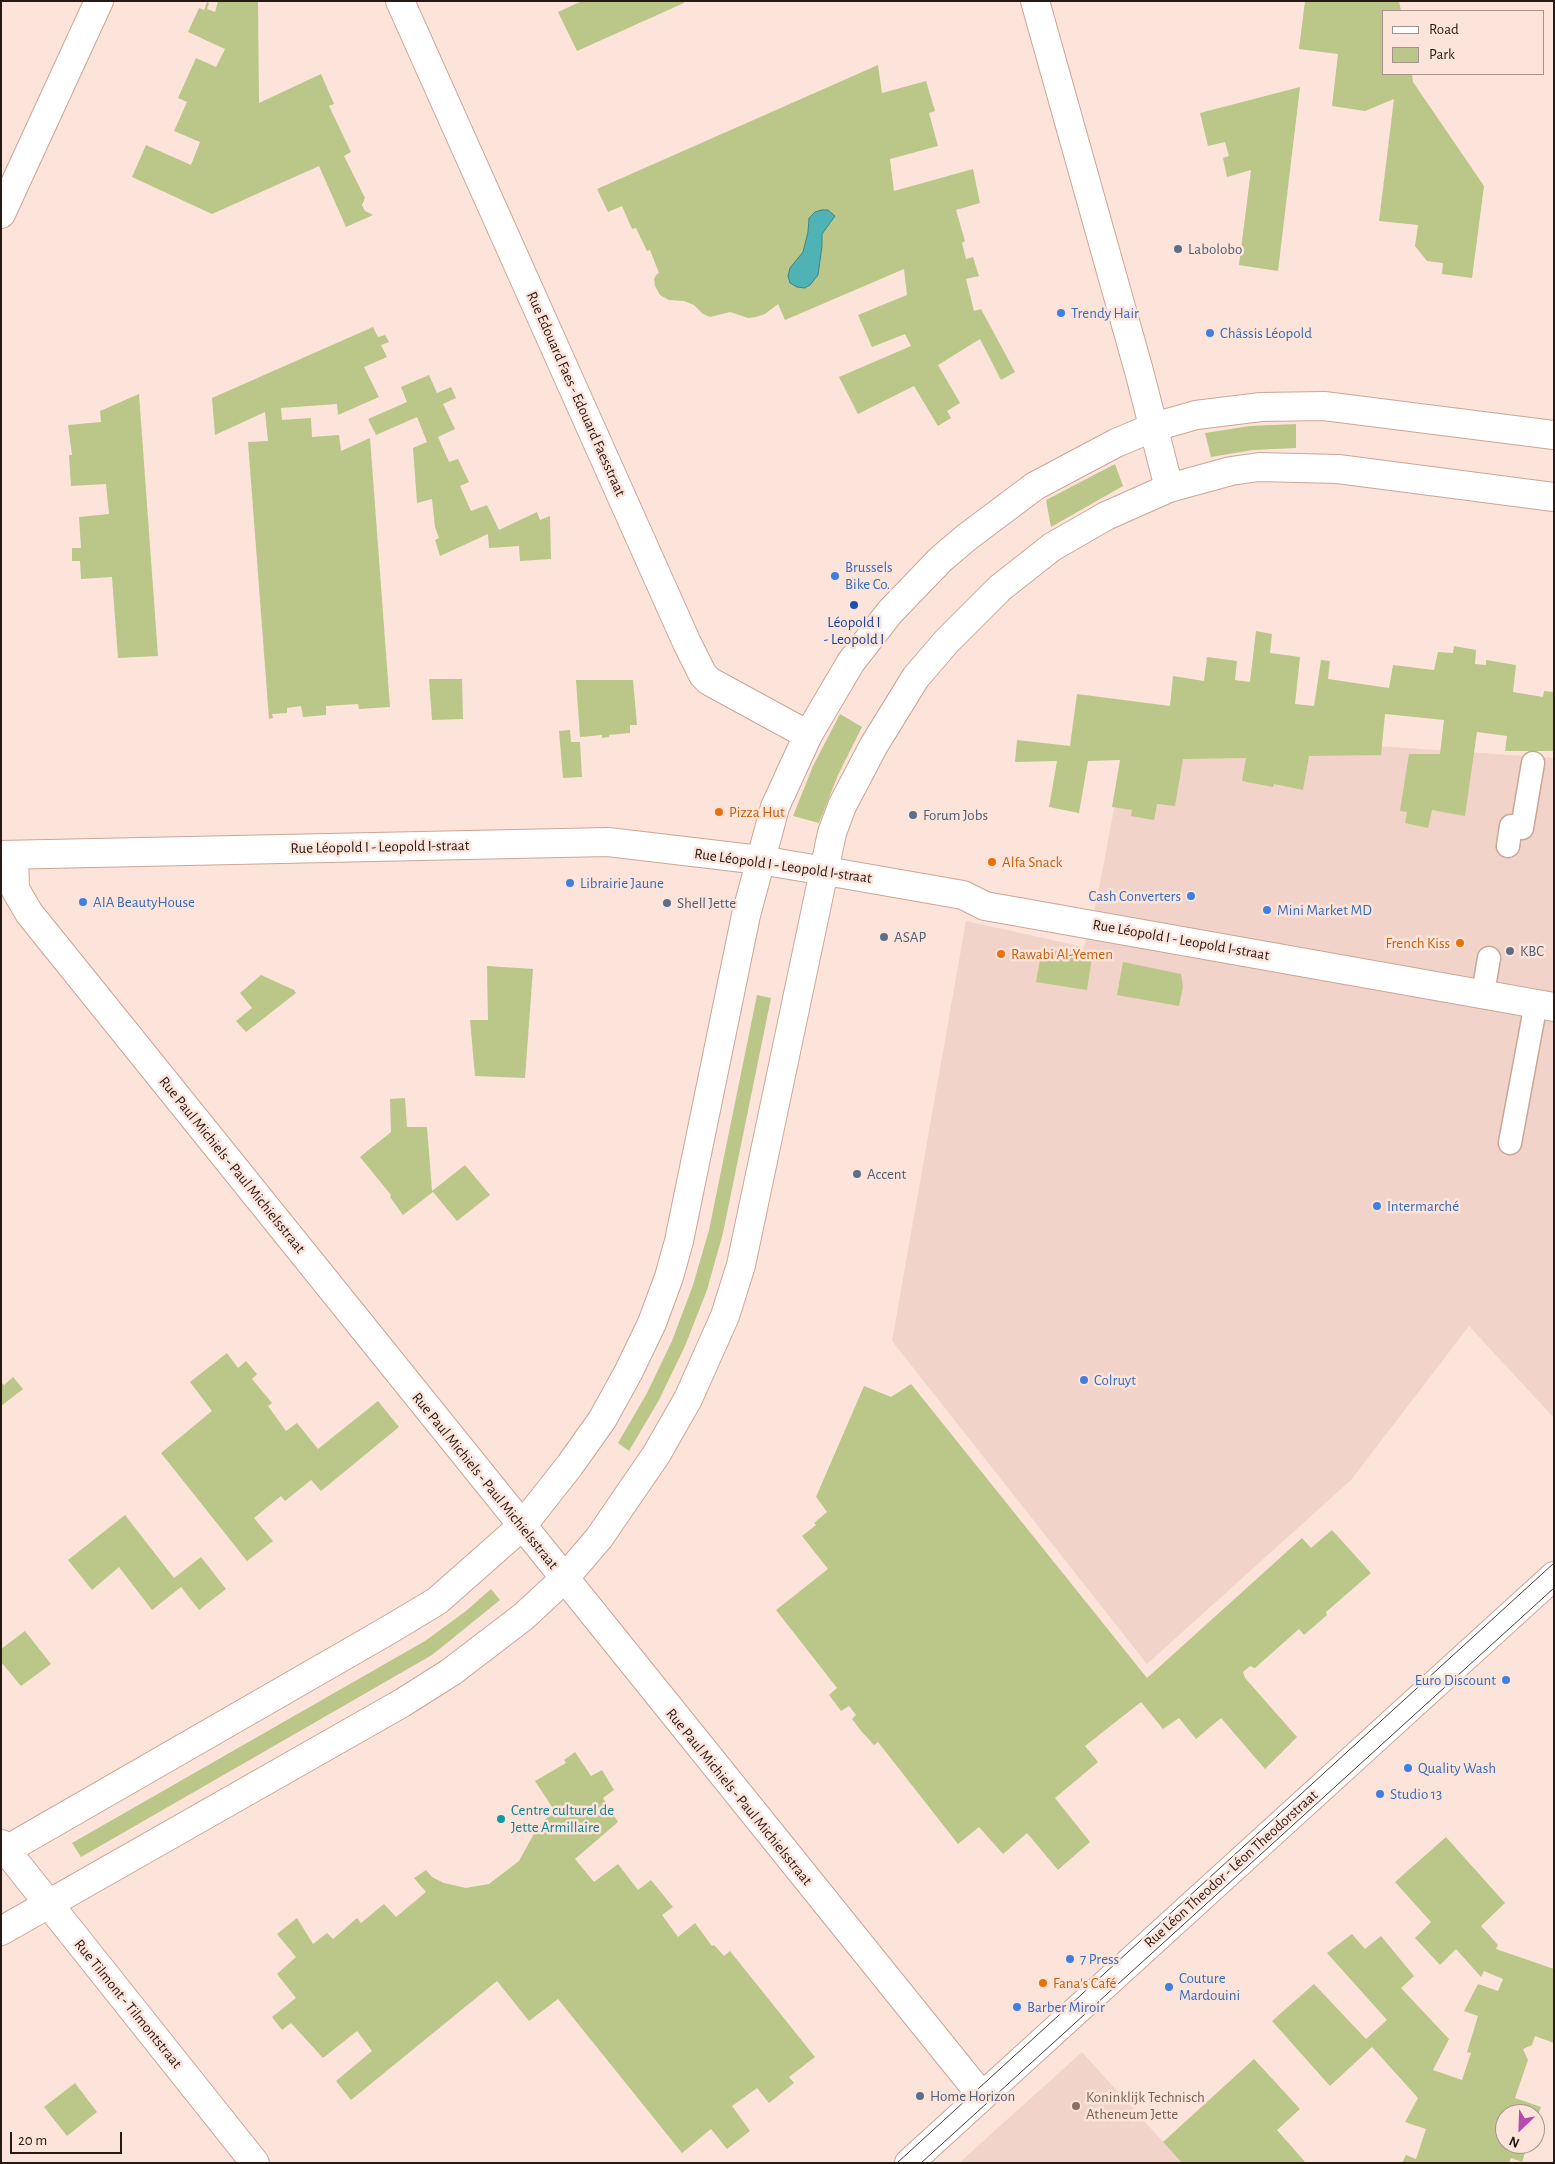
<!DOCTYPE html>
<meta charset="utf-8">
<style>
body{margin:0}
#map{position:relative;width:1555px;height:2164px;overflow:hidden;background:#fce4db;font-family:"Alegreya Sans",sans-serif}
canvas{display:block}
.frame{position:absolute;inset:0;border:2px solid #271914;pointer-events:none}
.legend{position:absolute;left:1382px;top:10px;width:162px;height:65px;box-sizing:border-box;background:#fce4db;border:1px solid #a7938b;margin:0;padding:6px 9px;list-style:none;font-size:15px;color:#271914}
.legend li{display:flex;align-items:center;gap:10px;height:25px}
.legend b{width:25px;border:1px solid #a7938b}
.north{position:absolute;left:1495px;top:2104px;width:50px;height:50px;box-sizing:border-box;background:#fce4db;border:1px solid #a7938b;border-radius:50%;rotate:204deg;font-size:14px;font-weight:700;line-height:20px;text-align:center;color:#271914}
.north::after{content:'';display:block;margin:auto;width:18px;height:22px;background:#b54cae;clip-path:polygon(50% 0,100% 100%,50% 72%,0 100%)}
.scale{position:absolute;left:10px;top:2132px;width:112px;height:22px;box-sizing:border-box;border:2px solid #271914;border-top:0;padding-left:6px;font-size:15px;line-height:18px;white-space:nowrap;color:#271914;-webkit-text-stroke:4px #fce4db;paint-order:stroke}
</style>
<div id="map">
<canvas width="1555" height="2164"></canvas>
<div class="frame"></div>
<ul class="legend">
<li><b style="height:6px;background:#fff"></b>Road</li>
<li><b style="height:14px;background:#bbc689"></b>Park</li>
</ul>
<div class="north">N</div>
<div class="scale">20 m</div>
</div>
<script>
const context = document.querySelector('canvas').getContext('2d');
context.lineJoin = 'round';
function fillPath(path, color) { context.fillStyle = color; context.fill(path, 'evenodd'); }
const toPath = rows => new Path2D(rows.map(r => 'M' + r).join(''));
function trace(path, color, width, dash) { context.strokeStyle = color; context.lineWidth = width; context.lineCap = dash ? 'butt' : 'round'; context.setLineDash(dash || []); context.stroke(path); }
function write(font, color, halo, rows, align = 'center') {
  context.font = font + ' "Alegreya Sans",sans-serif'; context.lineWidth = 5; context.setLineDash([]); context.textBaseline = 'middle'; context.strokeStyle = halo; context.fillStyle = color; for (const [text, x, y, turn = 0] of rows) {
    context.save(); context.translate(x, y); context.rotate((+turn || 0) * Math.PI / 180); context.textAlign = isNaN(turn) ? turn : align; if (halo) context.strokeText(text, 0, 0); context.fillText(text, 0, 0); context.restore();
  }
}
fillPath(toPath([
 [1129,729,1554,758,1554,1418,1469,1326,1351,1480,1147,1664,892,1341,966,921,1084,947,1097,899],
 [1082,2052,1182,2163,959,2163]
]), '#f1d3c9');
fillPath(toPath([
 [218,1,258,1,259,103,321,74,334,104,329,106,351,152,344,156,365,198,362,205,365,211,373,215,346,227,319,166,212,214,132,177,146,145,191,165,200,142,174,131,187,102,178,98,196,58,216,67,225,49,188,32,199,8,204,10,207,2,209,3,207,9,215,12],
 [582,1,684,1,684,3,577,51,558,12],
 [1305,1,1399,1,1401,11,1384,11,1384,74,1412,74,1413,82,1484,186,1472,278,1442,274,1443,263,1427,261,1415,246,1418,225,1379,221,1394,99,1365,111,1332,106,1338,54,1299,49],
 [878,65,882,93,926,81,935,111,929,113,938,146,890,159,894,191,973,169,980,203,956,210,965,241,962,243,966,259,973,257,979,276,966,279,974,311,981,309,1015,372,1001,380,980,339,938,365,960,403,947,411,951,418,938,426,914,386,858,414,839,377,911,346,905,334,872,347,858,315,907,295,904,269,785,320,778,304,765,314,756,317,748,318,730,312,710,317,703,314,694,305,684,301,669,300,660,295,655,286,654,279,656,275,659,273,650,250,647,251,636,228,632,229,622,206,608,212,597,189],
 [1300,87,1278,271,1239,265,1251,170,1227,177,1223,158,1229,156,1225,142,1208,146,1200,113],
 [373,327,378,337,385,335,389,342,381,345,387,357,364,367,379,397,338,415,337,404,281,408,282,420,311,418,312,437,339,435,341,451,370,438,390,707,359,709,358,704,326,706,326,715,303,717,301,706,287,708,287,713,272,714,273,718,269,719,248,442,268,441,265,412,215,435,212,398],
 [429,375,437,393,451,387,456,398,443,404,455,429,438,437,449,462,458,459,469,482,460,486,471,511,487,505,499,530,537,512,540,520,550,516,551,559,520,561,519,546,489,548,488,534,440,556,435,540,439,538,435,527,432,499,417,503,413,448,427,442,417,417,376,435,368,419,407,402,401,387],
 [139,394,158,656,118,658,112,577,81,579,80,561,72,561,72,548,81,548,79,517,109,514,106,484,71,486,69,455,72,455,68,425,101,422,100,411],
 [1296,424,1296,448,1253,450,1211,457,1205,433,1250,426],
 [1115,464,1123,486,1051,527,1046,500],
 [1256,631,1272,634,1270,653,1300,657,1295,704,1314,706,1321,660,1330,661,1328,679,1389,688,1393,665,1434,670,1438,652,1453,653,1454,646,1476,650,1475,664,1486,665,1486,660,1516,665,1513,692,1543,697,1544,691,1554,692,1554,751,1505,751,1507,736,1477,732,1465,816,1432,810,1428,828,1405,823,1407,812,1400,811,1409,754,1440,754,1444,720,1385,714,1381,755,1309,756,1303,790,1274,784,1273,787,1242,781,1246,758,1183,759,1175,806,1157,804,1154,820,1131,816,1132,810,1112,807,1120,760,1088,761,1079,813,1049,807,1057,761,1015,762,1017,740,1070,746,1077,694,1170,706,1173,676,1204,681,1207,657,1237,661,1235,680,1250,682],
 [429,679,462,679,463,719,432,720],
 [576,680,633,680,637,725,630,725,630,733,609,735,609,737,602,738,602,735,580,737],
 [840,714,862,727,838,775,819,823,793,816,813,766],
 [570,730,571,742,580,742,582,777,563,778,559,731],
 [1042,949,1092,957,1087,990,1036,982],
 [1123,962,1181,974,1183,987,1179,1006,1117,995],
 [487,966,533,969,525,1078,475,1076,470,1020,488,1020],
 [261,975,294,990,296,993,246,1032,236,1021,252,1008,240,993],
 [757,995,771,998,723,1233,707,1290,685,1346,659,1400,629,1451,618,1443,647,1393,672,1341,693,1285,709,1230],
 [405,1098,407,1127,427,1127,432,1191,465,1165,490,1195,457,1221,433,1192,403,1215,390,1197,391,1195,360,1157,391,1132,390,1099],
 [227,1353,238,1368,246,1361,257,1374,252,1379,272,1403,268,1406,286,1431,297,1423,318,1449,378,1401,399,1427,321,1491,311,1480,285,1501,281,1496,254,1518,273,1541,247,1561,161,1453,212,1411,190,1382],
 [13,1377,23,1389,1,1406,1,1382,4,1385],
 [911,1384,1147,1678,1302,1538,1311,1548,1332,1530,1371,1573,1326,1612,1327,1615,1304,1635,1299,1629,1255,1668,1250,1666,1243,1672,1245,1678,1297,1737,1265,1769,1221,1718,1196,1739,1179,1718,1163,1729,1141,1702,1085,1746,1098,1762,1055,1798,1090,1842,1058,1870,1027,1833,1003,1854,979,1827,958,1844,878,1742,874,1745,862,1732,852,1719,856,1715,849,1706,841,1711,829,1695,837,1688,776,1610,828,1569,802,1536,816,1525,814,1523,827,1512,816,1497,864,1386,891,1397],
 [125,1515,174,1578,201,1557,226,1589,199,1610,181,1587,152,1610,119,1567,92,1590,68,1560],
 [491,1589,500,1600,432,1655,81,1857,72,1843,425,1641,466,1611],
 [25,1631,51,1664,21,1686,1,1662,1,1649],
 [575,1752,591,1776,602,1770,614,1790,603,1798,618,1822,575,1859,594,1882,618,1864,638,1890,651,1880,673,1907,662,1915,678,1937,695,1923,712,1946,714,1945,724,1956,730,1951,815,2057,789,2077,794,2083,769,2103,757,2088,732,2106,750,2131,727,2149,711,2129,682,2153,558,1999,529,2021,497,1981,351,2100,336,2081,372,2051,357,2031,323,2058,291,2023,282,2030,272,2017,296,1998,277,1974,296,1957,277,1934,297,1918,313,1944,327,1933,333,1939,357,1918,361,1923,384,1904,396,1917,426,1892,414,1878,426,1870,432,1877,444,1883,466,1888,489,1884,519,1861,536,1830,554,1810,535,1781,566,1763,564,1760],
 [1446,1837,1505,1903,1481,1926,1498,1945,1496,1949,1554,1969,1554,2043,1535,2036,1532,2045,1523,2049,1528,2060,1515,2098,1541,2107,1535,2124,1535,2114,1505,2114,1505,2144,1528,2144,1522,2162,1511,2158,1509,2163,1402,2163,1406,2155,1416,2159,1426,2129,1405,2122,1418,2098,1372,2047,1330,2086,1272,2021,1314,1984,1366,2039,1387,2020,1327,1953,1352,1934,1365,1949,1381,1936,1414,1976,1401,1988,1449,2039,1433,2070,1462,2080,1471,2053,1467,2052,1478,2016,1464,2011,1478,1984,1498,1991,1503,1979,1484,1971,1481,1977,1456,1949,1440,1965,1415,1938,1431,1922,1395,1882],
 [1254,2059,1300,2109,1277,2130,1306,2163,1182,2163,1163,2142],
 [75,2083,97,2112,67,2136,44,2107]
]), '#bbc689');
const water = toPath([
 [822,210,828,210,835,216,822,234,822,246,818,275,810,285,805,288,797,287,790,283,788,276,790,268,803,252,808,232,809,218,815,212,822,210]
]);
fillPath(water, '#4fb2b5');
trace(water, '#438485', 1);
const service = toPath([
 [1508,846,1511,826,1522,828,1533,763],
 [1483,993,1489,958],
 [1510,1143,1536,1003]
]);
const minor = toPath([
 [400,1,687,643,703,675,709,681,808,735],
 [1035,1,1139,371,1169,488],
 [1,214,99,1],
 [1,855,608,842,760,860,843,874,963,895,985,906,1554,1007],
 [14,855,15,889,29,913,982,2096],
 [1,1844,255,2163],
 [909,2163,1554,1576]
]);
const primary = toPath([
 [1,1853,387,1631,437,1601,522,1526,570,1465,602,1420,629,1371,652,1323,669,1277,679,1241,746,915,775,807,808,735,851,662,890,612,941,559,967,537,1035,486,1116,443,1154,427,1196,415,1261,407,1324,406,1554,435],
 [1,1931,402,1703,451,1672,523,1617,564,1579,599,1538,656,1455,688,1399,725,1316,741,1265,824,871,832,833,842,806,874,745,916,677,947,641,1000,588,1052,547,1106,516,1169,488,1231,471,1259,467,1338,469,1554,497]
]);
trace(service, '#cba597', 25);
trace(minor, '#cba597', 30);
trace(primary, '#cba597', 30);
trace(service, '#fff', 22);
trace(minor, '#fff', 28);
trace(primary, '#fff', 28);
trace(toPath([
 [897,2163,1554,1563],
 [921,2163,1554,1588]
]), '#4d3d37', 1);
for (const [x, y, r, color] of [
 [1178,249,5,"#5c6f8a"],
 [1061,313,5,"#3f7fe0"],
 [1210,333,5,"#3f7fe0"],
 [835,576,5,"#3f7fe0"],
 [854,605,5,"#1a4fb4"],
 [719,812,5,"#e8710a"],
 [913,815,5,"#5c6f8a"],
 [992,862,5,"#e8710a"],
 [570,883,5,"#3f7fe0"],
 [1191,896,5,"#3f7fe0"],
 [83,902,5,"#3f7fe0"],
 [667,903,5,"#5c6f8a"],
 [1267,910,5,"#3f7fe0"],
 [884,937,5,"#5c6f8a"],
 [1460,943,5,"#e8710a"],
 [1510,951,5,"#5c6f8a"],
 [1001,954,5,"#e8710a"],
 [857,1174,5,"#5c6f8a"],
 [1377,1206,5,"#3f7fe0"],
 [1084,1380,5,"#3f7fe0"],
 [1506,1680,5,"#3f7fe0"],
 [1408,1768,5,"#3f7fe0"],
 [1380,1794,5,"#3f7fe0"],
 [501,1819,5,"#0f9aa8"],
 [1070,1959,5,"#3f7fe0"],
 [1043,1983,5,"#e8710a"],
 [1169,1987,5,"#3f7fe0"],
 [1017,2007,5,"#3f7fe0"],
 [920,2096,5,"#5c6f8a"],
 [1076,2106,5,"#8d6e63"]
]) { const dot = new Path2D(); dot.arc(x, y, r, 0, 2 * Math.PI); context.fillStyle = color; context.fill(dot); trace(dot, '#fce4db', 2); }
write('15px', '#4e5e75', '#fce4db', [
 ["Labolobo",1188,249],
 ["Forum Jobs",923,815],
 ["Shell Jette",677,903],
 ["ASAP",894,937],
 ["KBC",1520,951],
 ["Accent",867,1174],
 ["Home Horizon",930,2096]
], 'left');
write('15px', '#366cbe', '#fce4db', [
 ["Trendy Hair",1071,313],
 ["Châssis Léopold",1220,333],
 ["Brussels",845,567],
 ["Bike Co.",845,584],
 ["Librairie Jaune",580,883],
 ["Cash Converters",1181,896,"right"],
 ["AIA BeautyHouse",93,902],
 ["Mini Market MD",1277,910],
 ["Intermarché",1387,1206],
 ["Colruyt",1094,1380],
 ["Euro Discount",1496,1680,"right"],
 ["Quality Wash",1418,1768],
 ["Studio 13",1390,1794],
 ["7 Press",1080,1959],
 ["Couture",1179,1978],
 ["Mardouini",1179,1995],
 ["Barber Miroir",1027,2007]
], 'left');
write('15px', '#271914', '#fce4db', [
 ["Rue Edouard Faes - Edouard Faesstraat",576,394,66],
 ["Rue Léopold I - Leopold I-straat",380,847,-1],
 ["Rue Léopold I - Leopold I-straat",783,866,8],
 ["Rue Léopold I - Leopold I-straat",1181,940,10],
 ["Rue Paul Michiels - Paul Michielsstraat",232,1165,51],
 ["Rue Paul Michiels - Paul Michielsstraat",485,1481,51],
 ["Rue Paul Michiels - Paul Michielsstraat",739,1797,51],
 ["Rue Léon Theodor - Léon Theodorstraat",1231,1869,-42],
 ["Rue Tilmont - Tilmontstraat",128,2004,51]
]);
write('15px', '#164399', '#fce4db', [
 ["Léopold I",854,622],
 ["- Leopold I",854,639]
]);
write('15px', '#c56008', '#fce4db', [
 ["Pizza Hut",729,812],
 ["Alfa Snack",1002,862],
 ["French Kiss",1450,943,"right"],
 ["Rawabi Al-Yemen",1011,954],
 ["Fana's Café",1053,1983]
], 'left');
write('15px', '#0d838f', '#fce4db', [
 ["Centre culturel de",511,1810],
 ["Jette Armillaire",511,1827]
], 'left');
write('15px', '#785e54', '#fce4db', [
 ["Koninklijk Technisch",1086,2097],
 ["Atheneum Jette",1086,2114]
], 'left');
</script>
